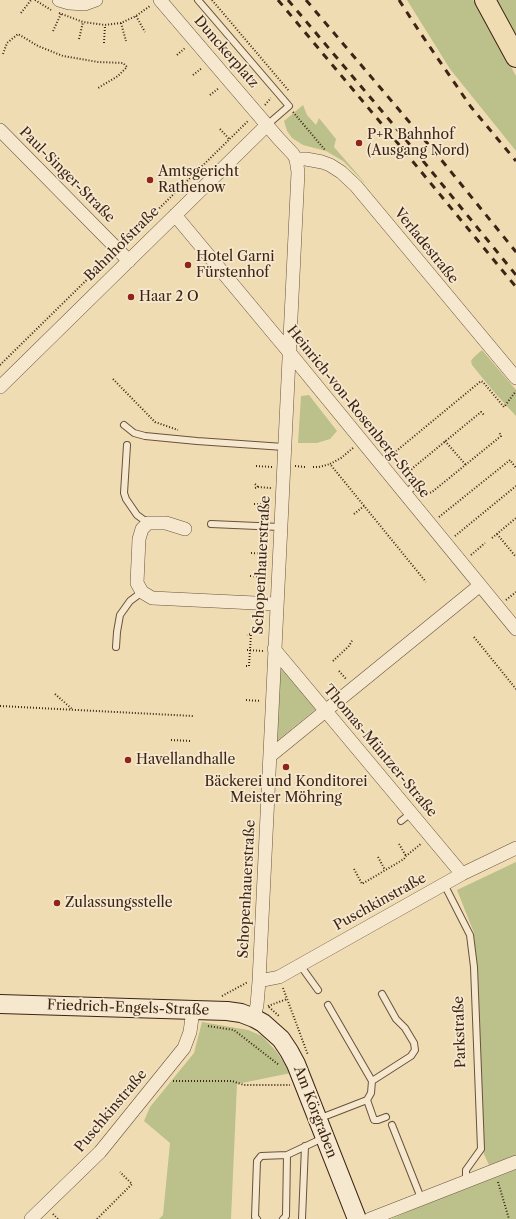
<!DOCTYPE html>
<meta charset="utf-8">
<style>
body{margin:0}
canvas{display:block;background:#f0dcb3}
</style>
<canvas width="516" height="1219"></canvas>
<script>
const context = document.querySelector('canvas').getContext('2d');
context.lineJoin = 'round';
function fillPath(path, color) { context.fillStyle = color; context.fill(path, 'evenodd'); }
const toPath = rows => new Path2D(rows.map(r => 'M' + r).join(''));
function trace(path, color, width, dash) { context.strokeStyle = color; context.lineWidth = width; context.lineCap = dash ? 'butt' : 'round'; context.setLineDash(dash || []); context.stroke(path); }
function write(font, color, halo, rows, align = 'center') {
  context.font = font + ' "Libre Caslon Text",serif'; context.lineWidth = 3.5; context.setLineDash([]); context.textBaseline = 'middle'; context.strokeStyle = halo; context.fillStyle = color; for (const [text, x, y, turn = 0] of rows) {
    context.save(); context.translate(x, y); context.rotate((+turn || 0) * Math.PI / 180); context.textAlign = isNaN(turn) ? turn : align; if (halo) context.strokeText(text, 0, 0); context.fillText(text, 0, 0); context.restore();
  }
}
fillPath(toPath([
 [407,0,473,0,488,25,516,76,516,151,450,69],
 [494,0,516,0,516,42],
 [303,105,307,115,316,125,319,118,336,139,334,147,367,185,343,161,326,151,303,145,292,138,287,131,284,121],
 [482,350,516,390,516,416,494,392,472,365,471,361,473,358],
 [309,395,337,431,330,439,317,443,298,443,301,396],
 [280,664,317,708,277,741],
 [516,862,516,1156,489,1165,482,1150,474,933,457,890],
 [202,1022,248,1030,262,1036,276,1051,291,1073,237,1084,231,1219,159,1219,163,1215,170,1143,144,1121,150,1107,194,1053],
 [516,1167,516,1219,391,1219,489,1177]
]), '#bcc08b');
const lane = toPath([
 [198,0,289,106,267,125],
 [124,425,134,433,145,436,197,441,284,447],
 [127,445,124,493,126,499,137,515,148,523],
 [404,494,416,485],
 [211,524,280,527],
 [116,647,117,632,120,615,130,601,142,592],
 [401,821,411,813],
 [444,884,470,935,474,967,481,1149,466,1170,466,1181],
 [300,965,318,990],
 [372,1081,411,1056,415,1050,414,1043,405,1028,396,1019,382,994],
 [367,1100,374,1120,378,1120,386,1117],
 [318,1119,367,1100,371,1093,372,1081,328,1005],
 [392,1125,421,1198],
 [257,1219,255,1217,257,1161,261,1156,287,1155,323,1138],
 [283,1219,286,1216,287,1155],
 [302,1219,305,1146]
]);
const street = toPath([
 [59,0,69,3,85,4,96,0],
 [160,0,278,138,293,154,296,159,298,172,259,981,257,1005,254,1018],
 [0,130,129,261],
 [296,159,306,159,322,162,330,165,341,172,356,186,516,378],
 [175,215,289,352,516,629],
 [0,387,267,125],
 [185,529,166,523,148,523,142,529,139,539,137,583,142,592,152,598,276,604],
 [274,649,462,874],
 [270,756,479,586],
 [259,981,279,977,462,874,516,848],
 [31,1219,100,1152,184,1048,190,1032,193,1010],
 [370,1219,516,1162]
]);
const secondary = toPath([
 [0,1004,227,1011,241,1013,254,1018,263,1023,281,1039,289,1051,296,1064,357,1219]
]);
const primary = toPath([
 [485,0,516,57]
]);
trace(lane, '#6a523d', 8);
trace(street, '#6a523d', 14);
trace(secondary, '#3d2416', 20);
trace(primary, '#3d2416', 22);
trace(toPath([
 [35,0,51,10],
 [212,0,289,91],
 [21,13,31,0],
 [59,13,83,22,105,25,121,23,136,16,150,6],
 [136,16,145,32],
 [121,23,126,41],
 [53,31,61,14],
 [79,39,83,22],
 [104,43,105,25],
 [3,54,7,43,18,34,38,46,63,56,98,62,123,63,127,67,118,76,98,88],
 [177,55,185,48],
 [193,75,202,68],
 [210,95,219,88],
 [265,105,271,98],
 [293,112,325,150],
 [220,129,230,140],
 [125,242,249,120],
 [0,365,109,258],
 [113,379,155,422,178,430],
 [445,441,466,465],
 [353,448,341,458,330,464,426,582],
 [389,457,481,381,483,382,504,407,516,391],
 [256,466,272,467],
 [295,466,305,467],
 [313,467,319,467,330,464],
 [405,476,414,467,481,412,485,416],
 [255,484,258,487],
 [255,488,258,487,271,488],
 [423,498,427,494,432,492,501,436,499,432],
 [254,504,271,505],
 [354,514,364,506],
 [439,517,510,460,516,468],
 [497,534,516,557],
 [455,536,516,486],
 [492,538,516,518],
 [251,553,268,554],
 [471,555,485,543],
 [250,576,267,577],
 [506,600,516,592],
 [474,637,516,689],
 [247,650,263,651],
 [333,661,349,646,353,639],
 [246,666,249,666,251,634,247,635],
 [339,671,347,680],
 [55,694,72,709],
 [246,700,261,701],
 [0,706,193,716],
 [171,740,191,741],
 [399,844,406,856],
 [378,857,385,870],
 [354,869,362,884,404,859,406,856,422,843],
 [283,988,308,1055],
 [222,996,248,982],
 [268,1006,287,999],
 [269,1007,280,1017],
 [208,1026,234,1030,279,1065],
 [173,1081,232,1081,244,1085,290,1085],
 [498,1182,509,1219],
 [53,1214,58,1219],
 [97,1219,132,1184,120,1172]
]), '#3d2416', 2, [1, 2]);
trace(lane, '#f5e8ce', 6);
trace(street, '#f5e8ce', 13);
trace(secondary, '#f5e8ce', 18);
trace(primary, '#f0dcb3', 20);
trace(toPath([
 [278,0,391,135,516,287],
 [288,0,397,129,516,275],
 [306,0,439,157,516,252],
 [399,0,419,31,471,107,516,161]
]), '#3d2416', 3, [7, 7]);
for (const [x, y, r, color] of [
 [359,143,4,"#8f2418"],
 [150,180,4,"#8f2418"],
 [188,265,4,"#8f2418"],
 [131,297,4,"#8f2418"],
 [128,760,4,"#8f2418"],
 [286,767,4,"#8f2418"],
 [57,903,4,"#8f2418"]
]) { const dot = new Path2D(); dot.arc(x, y, r, 0, 2 * Math.PI); context.fillStyle = color; context.fill(dot); trace(dot, '#f5e8ce', 1.5); }
write('14px', '#3d2416', '#f5e8ce', [
 ["Dunckerplatz",226,52,49],
 ["Paul-Singer-Straße",67,175,45],
 ["Bahnhofstraße",122,244,-45],
 ["Verladestraße",426,246,51],
 ["Heinrich-von-Rosenberg-Straße",358,412,51],
 ["Schopenhauerstraße",262,565,-87],
 ["Thomas-Müntzer-Straße",380,751,50],
 ["Schopenhauerstraße",247,889,-87],
 ["Puschkinstraße",380,902,-29],
 ["Friedrich-Engels-Straße",128,1008,2],
 ["Parkstraße",460,1032,-92],
 ["Puschkinstraße",111,1111,-50],
 ["Am Körgraben",315,1112,69]
]);
write('14px', '#3d2416', '#f5e8ce', [
 ["P+R Bahnhof",367,135],
 ["(Ausgang Nord)",367,151],
 ["Amtsgericht",158,172],
 ["Rathenow",158,188],
 ["Hotel Garni",196,257],
 ["Fürstenhof",196,273],
 ["Haar 2 O",139,297],
 ["Havellandhalle",136,760],
 ["Bäckerei und Konditorei",286,782,"center"],
 ["Meister Möhring",286,798,"center"],
 ["Zulassungsstelle",65,903]
], 'left');
</script>
